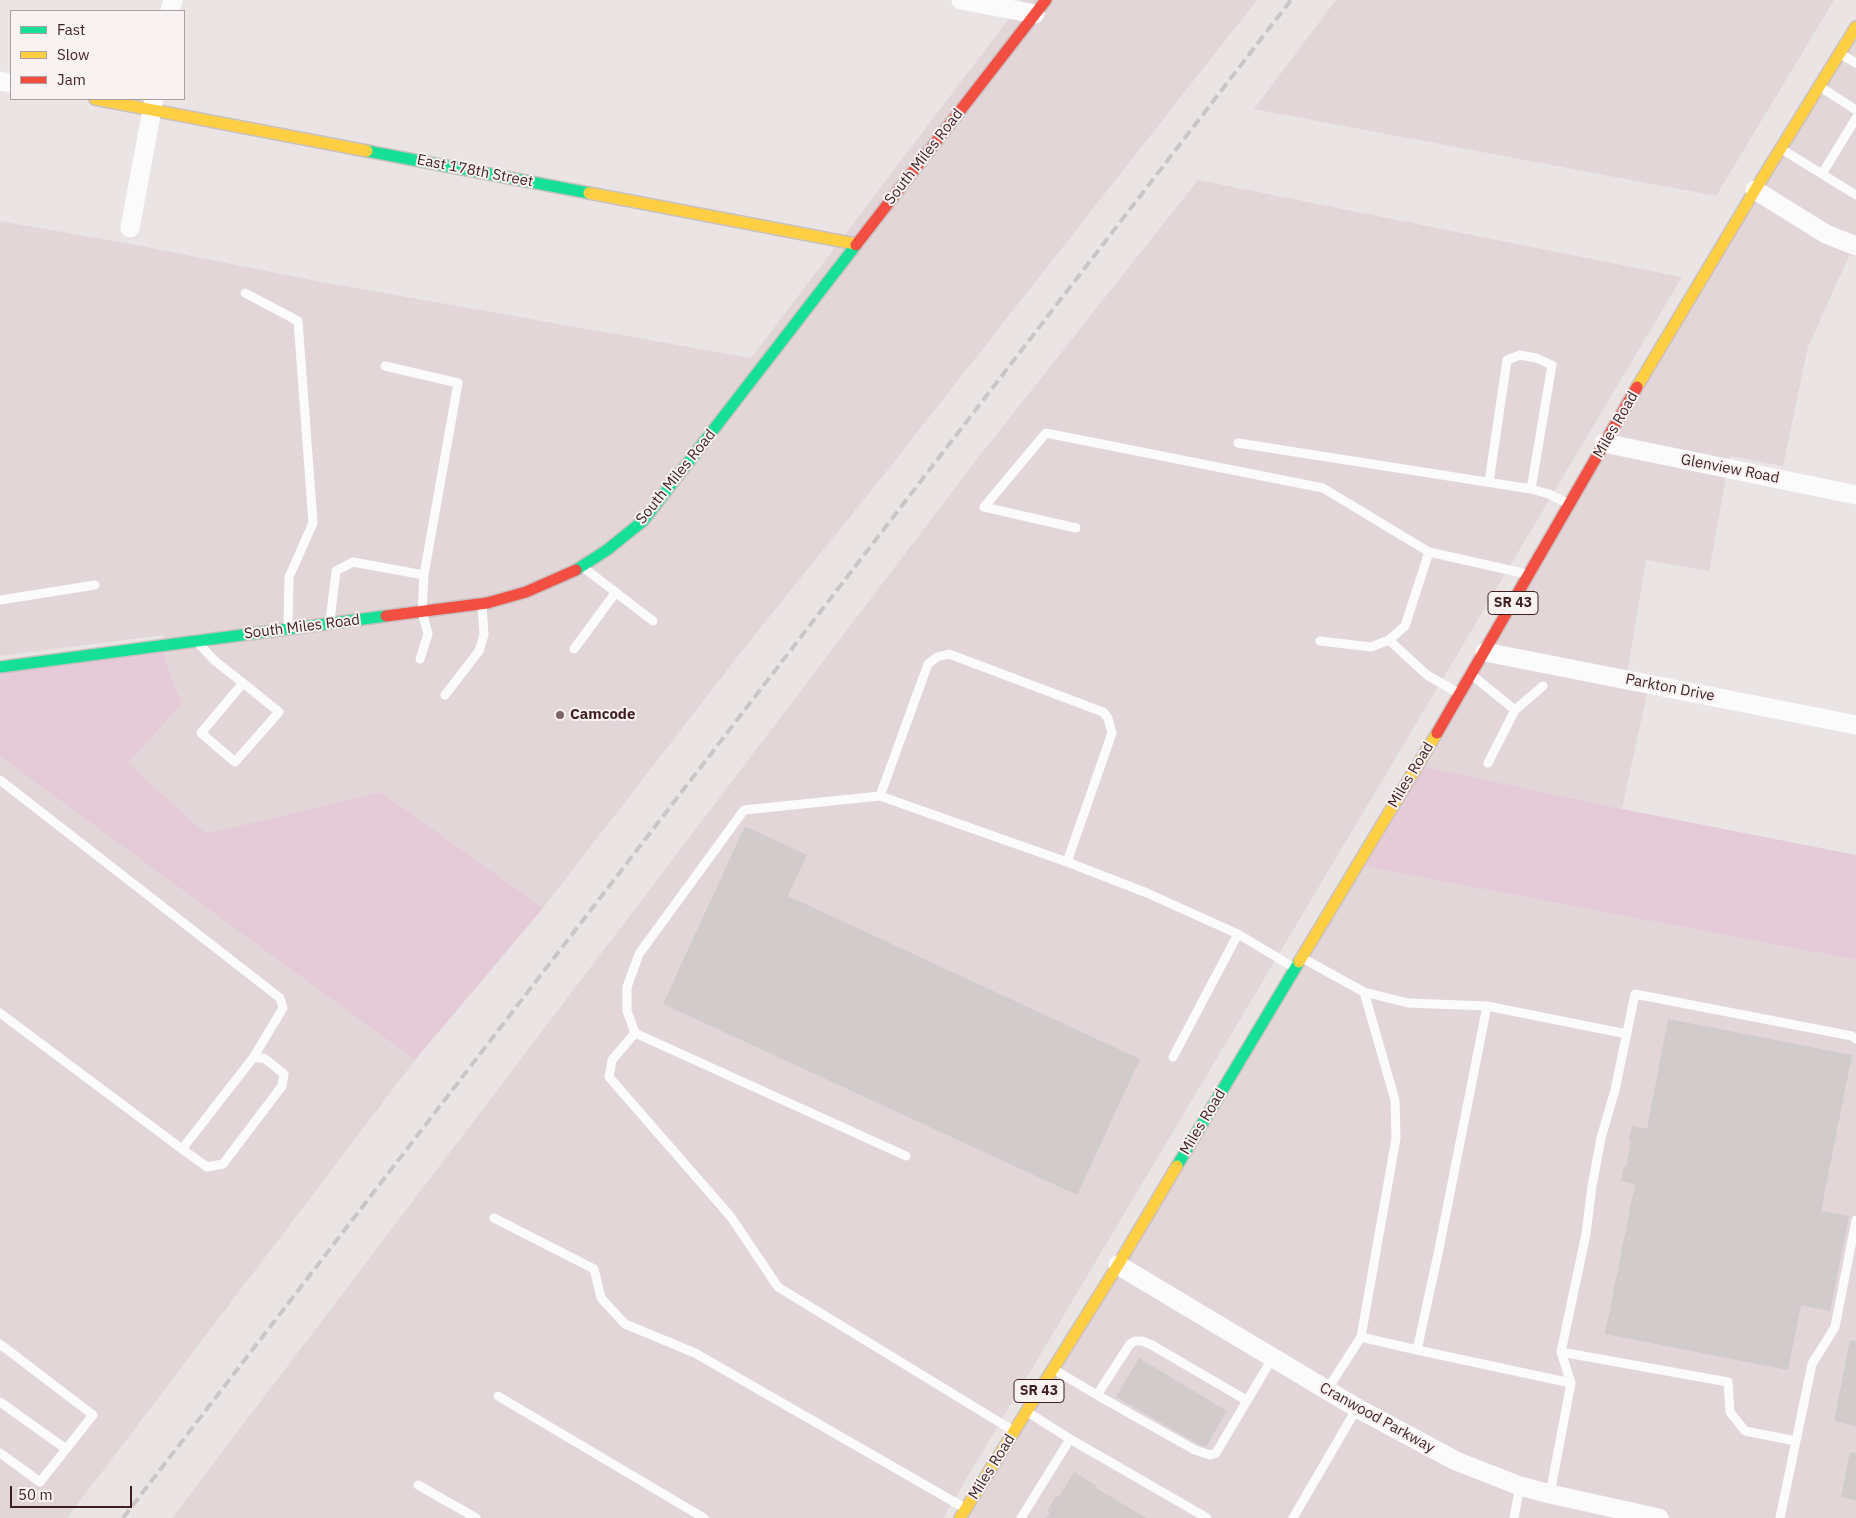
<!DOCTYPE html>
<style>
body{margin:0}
#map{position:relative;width:1856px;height:1518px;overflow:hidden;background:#eae4e5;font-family:"IBM Plex Sans",sans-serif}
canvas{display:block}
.legend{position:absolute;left:10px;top:10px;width:175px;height:90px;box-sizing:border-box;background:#f9f2f3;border:1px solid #af9e9f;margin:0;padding:6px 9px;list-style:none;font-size:15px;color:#3f1f20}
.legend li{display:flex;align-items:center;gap:10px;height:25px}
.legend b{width:25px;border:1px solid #af9e9f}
.scale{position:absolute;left:10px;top:1486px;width:122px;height:22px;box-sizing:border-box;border:2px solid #3f1f20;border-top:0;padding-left:6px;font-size:15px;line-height:18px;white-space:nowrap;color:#3f1f20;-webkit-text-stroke:4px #f9f2f3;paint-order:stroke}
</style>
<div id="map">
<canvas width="1856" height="1518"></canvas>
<ul class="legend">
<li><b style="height:6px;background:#16e098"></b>Fast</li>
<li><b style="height:6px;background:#ffcf43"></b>Slow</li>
<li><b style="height:6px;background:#f24e42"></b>Jam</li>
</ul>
<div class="scale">50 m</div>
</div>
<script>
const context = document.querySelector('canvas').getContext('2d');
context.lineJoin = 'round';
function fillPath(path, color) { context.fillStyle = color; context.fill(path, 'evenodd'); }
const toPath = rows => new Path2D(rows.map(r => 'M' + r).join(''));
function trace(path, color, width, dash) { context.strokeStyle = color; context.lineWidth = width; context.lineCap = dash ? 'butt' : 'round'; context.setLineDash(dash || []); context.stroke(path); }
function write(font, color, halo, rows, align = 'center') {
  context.font = font + ' "IBM Plex Sans",sans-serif'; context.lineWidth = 4; context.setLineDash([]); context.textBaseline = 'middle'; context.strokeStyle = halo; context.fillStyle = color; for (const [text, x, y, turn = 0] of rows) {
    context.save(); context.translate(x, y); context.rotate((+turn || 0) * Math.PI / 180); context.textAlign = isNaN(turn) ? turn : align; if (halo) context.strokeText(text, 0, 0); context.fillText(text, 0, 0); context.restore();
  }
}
fillPath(toPath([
 [1023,0,1257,0,893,463,738,656,543,908,381,792,206,835,128,763,182,704,166,663,163,635,0,656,0,221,141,246,316,281,751,358],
 [1336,0,1834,0,1716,196,1254,109],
 [1856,27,1856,256,1849,256,1808,347,1783,466,1730,456,1709,571,1646,560,1626,679,1649,684,1622,809,1417,765],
 [1198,180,1682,277,943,1518,172,1518,977,459],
 [0,753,415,1060,67,1518,0,1518],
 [1357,865,1856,960,1856,1518,960,1518]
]), '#e2d6d8');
fillPath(toPath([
 [163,645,166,663,182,704,128,763,206,834,381,792,543,908,415,1060,0,756,0,667],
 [1417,765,1622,809,1856,855,1856,960,1357,865]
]), '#e4cbd7');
fillPath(toPath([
 [745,826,807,855,788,896,1140,1059,1077,1195,663,1004],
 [1668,1019,1852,1055,1821,1211,1849,1216,1830,1311,1801,1305,1788,1370,1605,1334,1635,1184,1621,1181,1624,1166,1626,1167,1631,1141,1629,1140,1632,1126,1647,1129],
 [1850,1340,1856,1341,1856,1426,1834,1421],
 [1139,1358,1227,1411,1206,1447,1198,1444,1116,1397],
 [1850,1452,1856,1453,1856,1500,1841,1497],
 [1074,1472,1097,1486,1096,1488,1146,1518,1046,1518,1050,1512,1047,1511,1056,1496,1059,1497]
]), '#d1cbcc');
const fast = toPath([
 [367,151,589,193],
 [576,570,607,550,643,521,856,245],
 [0,667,386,616],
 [1177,1166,1299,962]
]);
const slow = toPath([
 [95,99,367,151],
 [589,193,856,244],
 [1637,387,1755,190,1856,27],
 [1299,962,1437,733],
 [960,1518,1118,1265,1177,1166]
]);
const jam = toPath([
 [856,245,1046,0],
 [386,616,487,603,526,592,576,570],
 [1437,733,1637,387]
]);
trace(fast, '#cac0c1', 14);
trace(slow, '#cac0c1', 14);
trace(jam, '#cac0c1', 14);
trace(toPath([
 [1842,55,1856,63],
 [1822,88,1856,110],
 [1783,150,1856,195],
 [1822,174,1856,118],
 [245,293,298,321,313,523,289,577,288,626],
 [385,366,458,383,424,575],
 [1238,443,1531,489,1549,494,1567,503],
 [1489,482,1507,360,1520,355,1536,358,1552,365,1531,489],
 [1076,528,984,507,1046,433,1323,488,1429,552,1527,574],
 [584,568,653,621],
 [0,600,95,585],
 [330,621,336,571,353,562,424,575,422,612,428,634,420,659],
 [1389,640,1427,675,1458,693],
 [1320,641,1371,647,1389,640,1405,626,1429,552],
 [200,645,215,661,243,683,279,712,235,762,201,733,243,683],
 [574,649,616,592],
 [1473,676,1515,710,1543,686],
 [445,695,479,651,484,635,482,606],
 [1488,763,1515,710],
 [0,780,280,998,283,1008,253,1058],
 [880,796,744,810,639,954,627,987,627,1011,635,1033,906,1156],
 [1067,862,1112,733,1108,718,1103,712,949,654,937,657,928,664,880,796,1067,862,1147,893,1238,934],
 [1304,959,1364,992,1408,1003,1487,1006,1627,1034],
 [1487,1006,1438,1254,1417,1350,1571,1383],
 [0,1013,182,1149,207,1167,223,1164,282,1086,284,1074,264,1058,253,1058,182,1149],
 [635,1033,612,1060,609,1077,731,1217,778,1287,1012,1430],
 [1173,1057,1238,934,1293,967],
 [494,1218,594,1269,601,1298,625,1324,695,1353,963,1507],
 [1361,1337,1396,1138,1395,1100,1364,992],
 [0,1344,93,1415,40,1482,0,1453],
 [1561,1352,1728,1382,1730,1412,1745,1431,1796,1441],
 [1055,1370,1097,1395,1130,1344,1135,1341,1142,1341,1150,1344,1246,1400],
 [1327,1390,1361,1337,1417,1350],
 [1097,1395,1195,1450,1210,1455,1216,1453,1273,1357],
 [498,1396,704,1518],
 [0,1402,66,1449],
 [1070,1439,1207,1518],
 [418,1485,476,1518],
 [1550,1494,1571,1383,1561,1352,1586,1234,1592,1186,1601,1138,1615,1090,1635,994,1852,1036,1856,1039],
 [1021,1518,1070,1439,1029,1413],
 [1293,1518,1357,1408],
 [1514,1518,1520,1486],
 [1780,1518,1812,1364,1835,1327,1856,1220]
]), '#fcfbfb', 9);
trace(toPath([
 [961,0,1035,14],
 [170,11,173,0],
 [0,81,11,83],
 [1755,190,1826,234,1856,246],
 [130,228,154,99],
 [1604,443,1856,495],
 [1485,652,1856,725],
 [1118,1265,1357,1408,1456,1461,1520,1486,1550,1494,1659,1518]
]), '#fcfbfb', 19);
trace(fast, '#16e098', 11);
trace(slow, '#ffcf43', 11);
trace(jam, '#f24e42', 11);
trace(toPath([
 [123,1518,1291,0]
]), '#cbc6c6', 4, [10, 5]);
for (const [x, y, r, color] of [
 [560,715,5,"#7b6465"]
]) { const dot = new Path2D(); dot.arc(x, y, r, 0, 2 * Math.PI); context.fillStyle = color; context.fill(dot); trace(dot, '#f9f2f3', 2); }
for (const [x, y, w] of [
 [1513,603,50],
 [1039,1391,50]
]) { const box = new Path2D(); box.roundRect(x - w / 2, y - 11.5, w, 23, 4); context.fillStyle = '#f9f2f3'; context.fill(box); trace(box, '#3f1f20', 1); }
write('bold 14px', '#3f1f20', null, [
 ["SR 43",1513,603],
 ["SR 43",1039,1391]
]);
write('15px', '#3f1f20', '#f9f2f3', [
 ["South Miles Road",924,157,-52],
 ["East 178th Street",475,171,11],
 ["Miles Road",1616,425,-60],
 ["Glenview Road",1730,469,11],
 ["South Miles Road",676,477,-51],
 ["South Miles Road",302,627,-7],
 ["Parkton Drive",1670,688,11],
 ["Miles Road",1411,775,-59],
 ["Miles Road",1203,1122,-59],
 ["Cranwood Parkway",1377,1418,29],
 ["Miles Road",992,1467,-58]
]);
write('bold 15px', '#3f1f20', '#f9f2f3', [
 ["Camcode",570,715]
], 'left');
</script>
